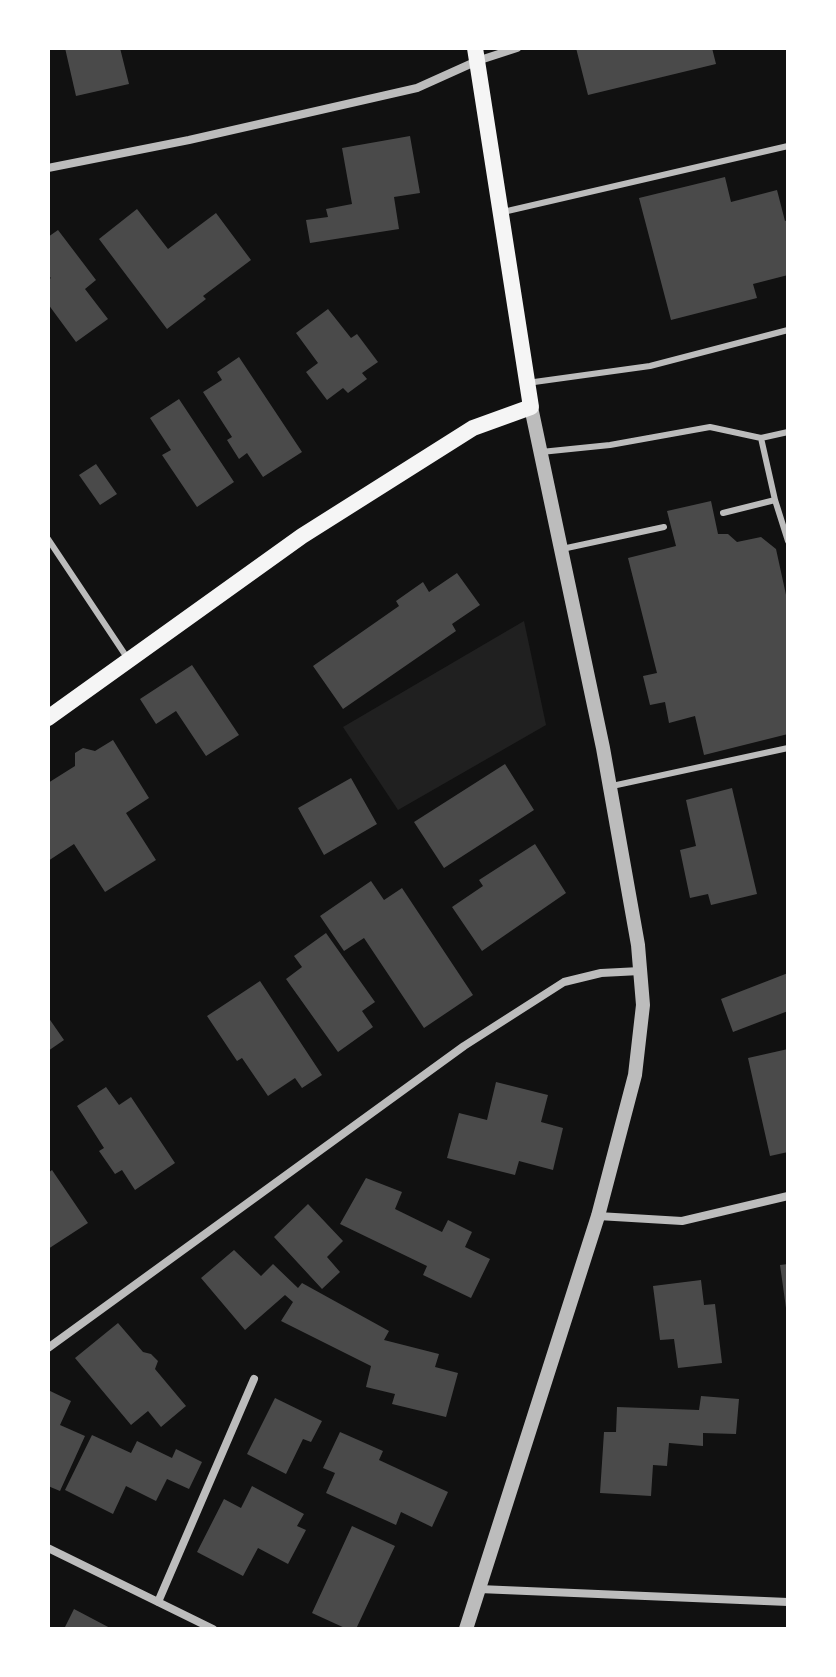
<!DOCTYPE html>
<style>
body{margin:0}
#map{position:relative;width:836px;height:1677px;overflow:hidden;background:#111;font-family:Helvetica,sans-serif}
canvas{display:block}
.frame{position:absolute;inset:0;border:50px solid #fff;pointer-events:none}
</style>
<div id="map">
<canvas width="836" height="1677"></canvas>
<div class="frame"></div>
</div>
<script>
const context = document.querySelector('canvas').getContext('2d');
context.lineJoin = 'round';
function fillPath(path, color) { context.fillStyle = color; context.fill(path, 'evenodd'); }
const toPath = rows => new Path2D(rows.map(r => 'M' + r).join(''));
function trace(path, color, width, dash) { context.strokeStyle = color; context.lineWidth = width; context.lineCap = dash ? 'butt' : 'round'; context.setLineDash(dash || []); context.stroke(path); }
fillPath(toPath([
 [524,621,546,725,398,810,343,727]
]), '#202020');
fillPath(toPath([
 [65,48,120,48,129,84,76,96],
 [576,48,712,48,716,64,588,95],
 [410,136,420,193,394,197,399,229,310,243,306,220,328,217,326,209,352,204,342,148],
 [725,177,731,202,777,190,785,221,788,220,788,275,753,284,757,298,671,320,639,198],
 [137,209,168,249,216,213,251,260,203,296,206,299,167,329,99,239],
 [58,230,96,280,85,289,108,319,76,342,48,304,48,280,51,278,48,275,48,237],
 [328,309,351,338,357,334,378,362,362,373,367,379,348,393,343,388,327,400,306,372,318,363,296,333],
 [239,357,302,452,263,477,247,453,239,459,227,440,232,437,203,392,222,380,217,372],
 [179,399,234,482,197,507,162,455,171,450,150,418],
 [96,464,117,494,100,505,79,475],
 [711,501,718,534,728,534,737,542,761,537,776,549,788,604,788,734,704,755,695,716,669,723,665,702,650,705,643,676,657,673,628,558,676,546,667,511],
 [457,573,480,605,452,624,456,631,343,709,313,666,399,606,396,601,423,582,429,592],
 [192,665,239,735,206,756,176,711,156,724,140,699],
 [113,740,149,798,126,813,156,860,105,892,74,844,48,861,48,783,75,766,75,753,83,748,95,751],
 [505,764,534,810,444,868,414,822],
 [351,778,377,824,324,855,298,808],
 [732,788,757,894,711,905,708,894,690,898,680,850,696,846,686,800],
 [535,844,566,893,482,951,452,907,483,886,479,880],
 [371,881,384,900,402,888,473,995,424,1028,364,938,344,951,320,916],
 [326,933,375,1002,362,1011,373,1027,338,1052,286,979,302,967,294,956],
 [788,973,788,1011,733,1032,721,999],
 [260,981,322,1075,302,1088,295,1078,268,1096,242,1058,237,1061,207,1016],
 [48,1017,64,1040,48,1051],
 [788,1049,788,1152,770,1156,748,1058],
 [496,1082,548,1095,541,1122,563,1128,553,1170,519,1161,515,1175,447,1158,459,1113,487,1120],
 [106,1087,119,1105,131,1097,175,1163,135,1190,122,1170,115,1174,99,1151,104,1148,77,1106],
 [52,1170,88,1223,48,1249,48,1173],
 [366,1178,402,1192,395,1209,442,1232,448,1220,472,1232,465,1247,490,1259,471,1298,423,1275,427,1266,340,1224],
 [308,1204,343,1241,327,1257,340,1272,322,1289,274,1237],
 [234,1250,261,1276,273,1264,298,1288,302,1283,389,1331,384,1340,439,1354,435,1367,458,1373,446,1417,392,1404,395,1394,366,1387,371,1366,281,1321,293,1302,285,1295,245,1330,201,1278],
 [788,1264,788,1308,786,1308,780,1265],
 [701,1280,704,1305,715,1304,722,1363,678,1368,674,1339,660,1340,653,1286],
 [118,1323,143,1352,151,1354,158,1361,155,1369,186,1406,161,1427,148,1411,131,1425,75,1358],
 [48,1390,71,1401,60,1425,85,1436,60,1491,48,1486],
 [701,1396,739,1399,736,1434,703,1433,703,1446,669,1443,667,1466,653,1465,651,1496,600,1493,604,1432,616,1432,617,1407,699,1410],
 [275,1398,322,1421,311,1442,303,1439,286,1474,247,1454],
 [340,1432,383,1451,379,1460,448,1492,432,1527,401,1512,396,1525,326,1493,335,1473,323,1468],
 [92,1435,131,1453,137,1441,172,1458,176,1449,202,1462,189,1489,167,1479,156,1501,126,1486,113,1514,65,1490],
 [252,1486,304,1514,297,1526,306,1530,288,1564,258,1548,243,1576,197,1552,224,1499,241,1508],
 [352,1526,395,1546,356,1629,347,1629,312,1613],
 [74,1609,112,1629,64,1629]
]), '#4a4a4a');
trace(toPath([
 [503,212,788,146],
 [527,383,650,366,788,330],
 [761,438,775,500],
 [541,452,610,445,710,427,761,438,788,432],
 [723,513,775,500,788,541],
 [48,539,128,659],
 [562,549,664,527],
 [612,786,788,748]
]), '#bcbcbc', 6);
trace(toPath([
 [48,168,189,140,417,88,477,61,517,48],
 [598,1216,682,1221,788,1196],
 [48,1348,464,1046,564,982,601,973,640,971],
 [48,1548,213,1629],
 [479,1589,788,1602],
 [158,1602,254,1379]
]), '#bcbcbc', 8);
trace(toPath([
 [466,1629,598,1216,635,1075,643,1005,638,945,603,748,531,407]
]), '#bcbcbc', 14);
trace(toPath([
 [48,718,302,536,473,428,531,407,475,48]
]), '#f5f5f5', 16);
</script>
